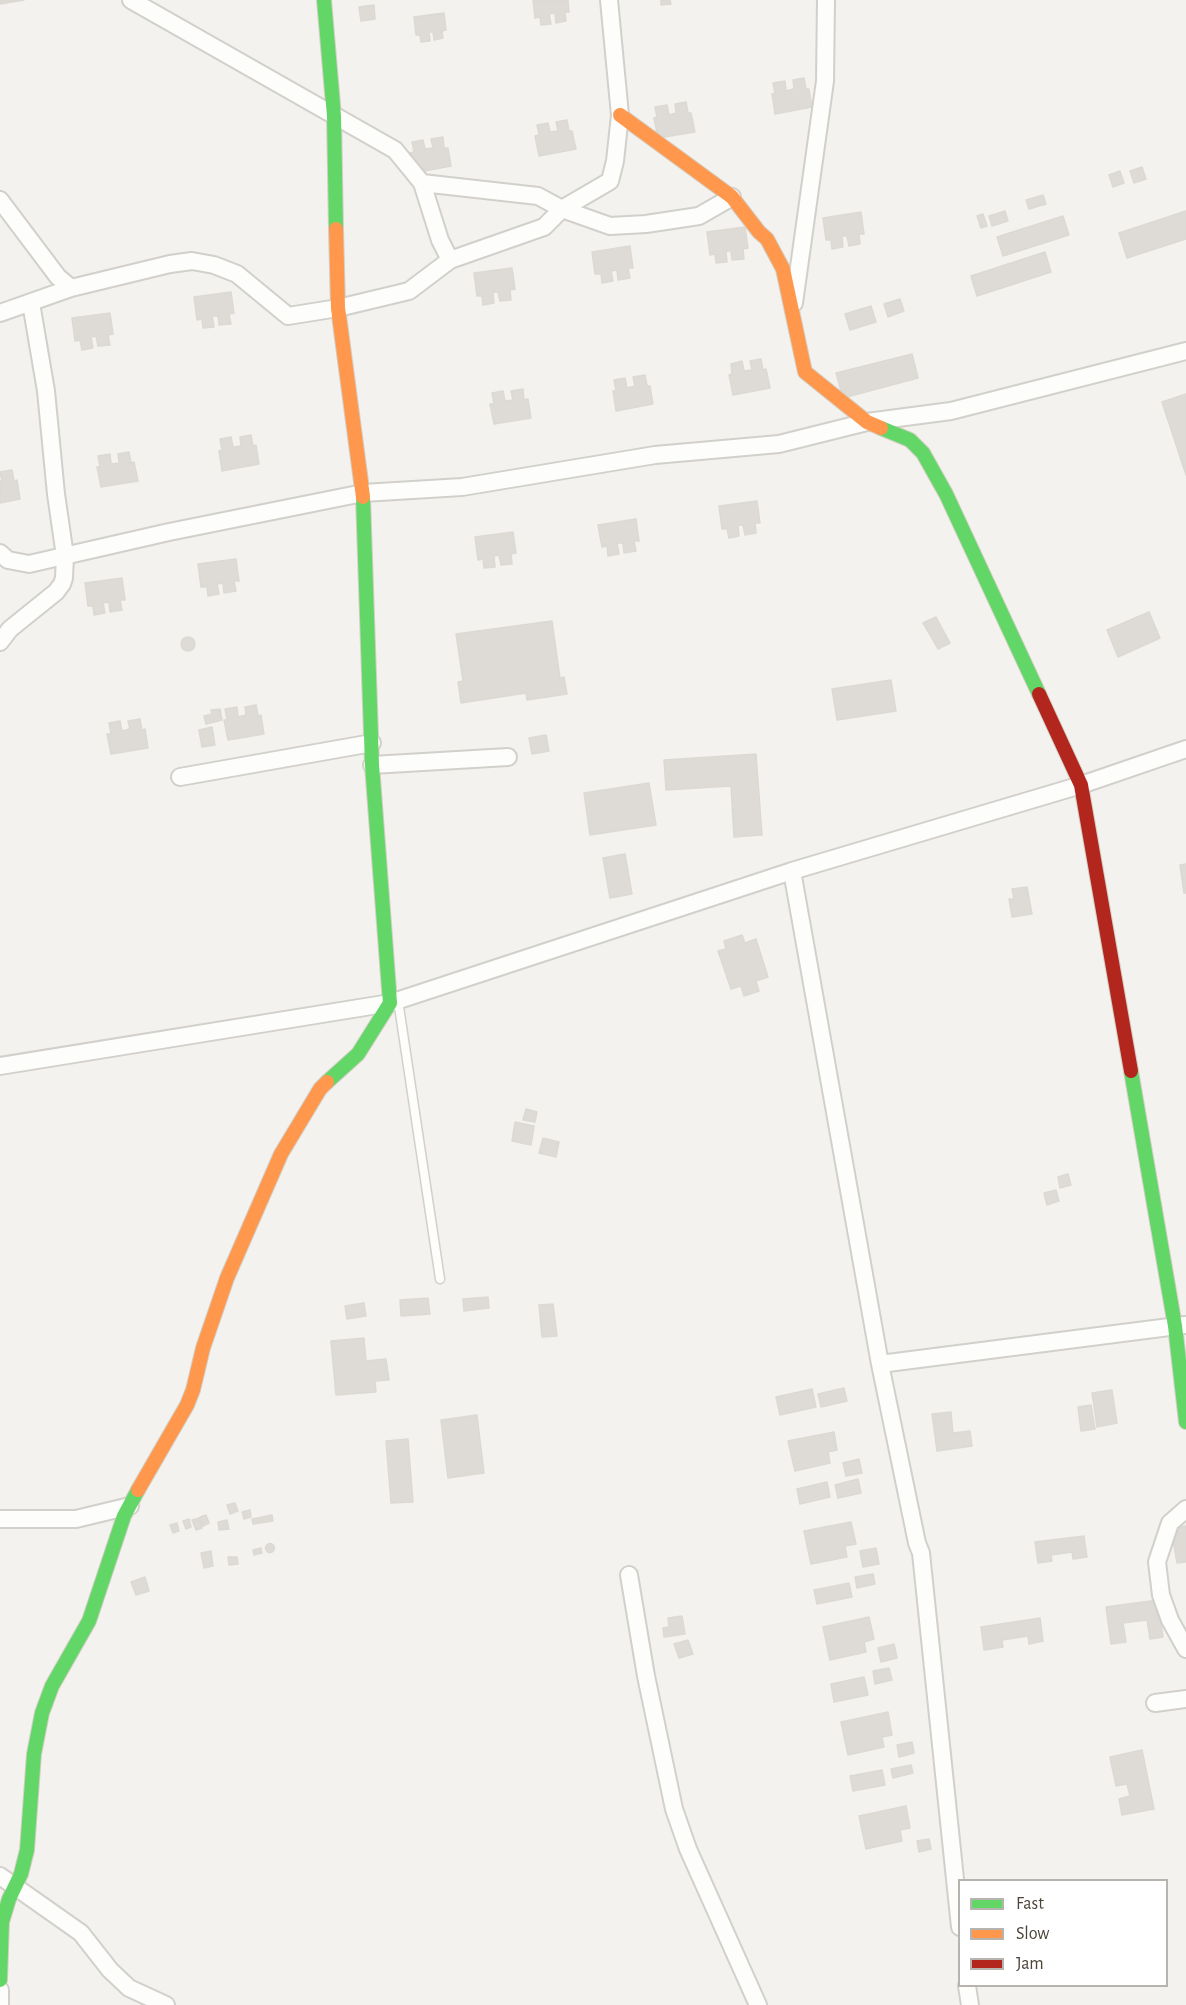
<!DOCTYPE html>
<style>
body{margin:0}
#map{position:relative;width:1186px;height:2005px;overflow:hidden;background:#f4f2ee;font-family:"Alegreya Sans",sans-serif}
canvas{display:block}
.legend{position:absolute;left:958px;top:1879px;width:210px;height:108px;box-sizing:border-box;background:#fff;border:2px solid #b7b4b0;margin:0;padding:8px 10px;list-style:none;font-size:18px;color:#4b4439}
.legend li{display:flex;align-items:center;gap:12px;height:30px}
.legend b{width:30px;border:2px solid #b7b4b0}
</style>
<div id="map">
<canvas width="1186" height="2005"></canvas>
<ul class="legend">
<li><b style="height:8px;background:#63d668"></b>Fast</li>
<li><b style="height:8px;background:#ff974d"></b>Slow</li>
<li><b style="height:8px;background:#b3261e"></b>Jam</li>
</ul>
</div>
<script>
const context = document.querySelector('canvas').getContext('2d');
context.lineJoin = 'round';
function fillPath(path, color) { context.fillStyle = color; context.fill(path, 'evenodd'); }
const toPath = rows => new Path2D(rows.map(r => 'M' + r).join(''));
function trace(path, color, width, dash) { context.strokeStyle = color; context.lineWidth = width; context.lineCap = dash ? 'butt' : 'round'; context.setLineDash(dash || []); context.stroke(path); }
const building = toPath([
 [0,0,24,0,0,4,0,0],
 [533,0,568,0,569,12,565,12,566,21,556,23,555,13,549,14,551,24,541,25,540,17,535,18,533,0],
 [661,0,670,0,671,4,661,5,661,0],
 [374,5,375,19,361,21,359,7,374,5],
 [444,13,446,30,442,31,443,38,434,40,433,32,429,32,430,41,421,42,420,35,416,35,414,17,444,13],
 [804,78,806,89,809,89,812,107,775,114,772,94,775,93,773,83,785,81,786,91,794,89,793,80,804,78],
 [686,102,688,113,691,113,695,132,658,138,654,118,657,117,655,107,667,105,669,115,676,113,675,104,686,102],
 [567,120,569,131,572,131,576,149,539,156,535,136,539,135,537,125,548,123,550,132,558,131,556,122,567,120],
 [443,137,444,148,448,148,451,166,414,173,410,153,414,152,412,142,423,140,425,149,433,148,431,139,443,137],
 [1142,167,1146,179,1134,183,1130,171,1142,167],
 [1120,171,1124,183,1113,187,1109,175,1120,171],
 [1043,195,1046,204,1029,209,1026,200,1043,195],
 [1005,211,1008,221,992,226,989,216,1005,211],
 [1186,211,1186,239,1127,258,1119,233,1186,211],
 [861,212,864,234,859,234,860,244,849,246,847,236,842,236,843,247,832,249,831,240,826,240,823,218,861,212],
 [983,214,987,226,981,228,977,216,983,214],
 [1063,216,1069,235,1003,256,997,237,1063,216],
 [745,227,748,248,743,249,744,259,732,260,731,251,726,251,727,262,716,263,715,254,710,255,707,232,745,227],
 [630,246,633,268,628,268,630,278,618,280,617,270,611,271,613,281,602,283,601,274,595,274,592,252,630,246],
 [1045,252,1051,272,977,296,971,276,1045,252],
 [512,268,515,289,510,290,511,300,500,301,498,292,493,292,494,303,483,305,482,296,477,296,474,273,512,268],
 [231,292,234,313,229,314,231,324,219,325,218,316,212,316,214,327,203,328,202,319,197,320,194,297,231,292],
 [900,299,904,311,888,317,884,304,900,299],
 [871,306,876,322,850,330,845,314,871,306],
 [110,313,113,334,108,335,110,345,98,346,96,336,91,337,93,348,82,350,80,340,75,341,72,318,110,313],
 [912,354,918,378,843,398,836,373,912,354],
 [761,359,763,370,766,369,770,388,733,395,729,375,732,374,731,364,742,361,744,371,752,370,750,361,761,359],
 [645,375,647,386,650,386,653,404,616,411,613,391,616,391,614,380,625,378,627,388,635,386,633,377,645,375],
 [523,389,524,400,528,399,531,418,494,424,490,404,494,404,492,393,503,391,505,401,513,400,511,391,523,389],
 [1186,394,1186,475,1162,402,1186,394],
 [251,435,253,446,256,445,259,464,222,471,219,451,222,450,220,439,231,437,233,447,241,446,240,437,251,435],
 [129,452,131,463,134,462,138,481,101,487,97,467,100,467,98,456,110,454,111,464,119,463,118,454,129,452],
 [12,470,14,481,17,480,20,499,0,503,0,481,2,481,0,472,12,470],
 [757,501,760,523,755,523,756,533,745,535,743,525,738,525,739,536,729,538,727,529,722,529,719,506,757,501],
 [636,519,639,541,634,541,636,551,624,553,623,543,617,543,619,554,608,556,607,546,602,547,598,525,636,519],
 [513,532,516,553,511,554,512,564,501,565,499,555,494,556,495,567,484,568,483,559,478,560,475,537,513,532],
 [236,559,239,581,234,581,236,591,224,593,223,583,217,584,219,594,208,596,207,587,201,587,198,564,236,559],
 [122,578,125,600,120,600,122,610,110,612,109,602,103,603,105,613,94,615,93,606,88,606,85,583,122,578],
 [1149,612,1160,638,1118,657,1107,630,1149,612],
 [936,617,950,643,938,649,923,623,936,617],
 [552,621,560,678,564,677,567,694,527,700,526,693,461,703,458,682,463,681,456,634,552,621],
 '181 644a7 7 0 1 1 14 0a7 7 0 1 1-14 0Z',
 [891,680,896,711,837,720,832,689,891,680],
 [256,705,258,716,261,715,264,734,228,740,224,720,227,720,225,709,237,707,238,717,246,715,245,707,256,705],
 [220,709,222,720,206,724,204,716,212,714,211,710,220,709],
 [140,719,142,730,145,729,148,748,111,754,107,734,111,734,109,723,120,721,122,731,130,729,128,721,140,719],
 [212,727,215,745,202,747,199,730,212,727],
 [546,735,549,751,532,754,529,738,546,735],
 [756,754,762,835,734,837,731,786,666,790,664,760,756,754],
 [649,783,656,825,590,835,584,793,649,783],
 [625,854,632,894,610,898,603,858,625,854],
 [1186,864,1186,893,1184,893,1180,865,1186,864],
 [1027,887,1032,914,1012,917,1009,899,1014,899,1012,889,1027,887],
 [742,935,745,943,756,939,768,977,756,981,759,991,744,996,741,986,731,989,718,951,726,949,724,941,742,935],
 [526,1109,537,1112,535,1122,523,1120,526,1109],
 [515,1122,534,1126,531,1145,512,1141,515,1122],
 [543,1138,559,1142,556,1157,539,1153,543,1138],
 [1068,1174,1071,1185,1060,1188,1058,1177,1068,1174],
 [1056,1190,1059,1201,1047,1205,1044,1193,1056,1190],
 [488,1297,489,1308,464,1311,463,1299,488,1297],
 [428,1298,430,1314,401,1316,400,1300,428,1298],
 [364,1303,366,1316,347,1319,345,1306,364,1303],
 [553,1304,557,1336,542,1337,539,1305,553,1304],
 [364,1338,366,1361,386,1359,389,1380,375,1381,376,1392,336,1395,331,1341,364,1338],
 [844,1388,847,1401,821,1407,818,1394,844,1388],
 [812,1389,816,1407,780,1415,776,1397,812,1389],
 [1112,1390,1117,1423,1097,1427,1092,1393,1112,1390],
 [1091,1405,1095,1429,1081,1431,1078,1407,1091,1405],
 [951,1412,953,1433,970,1431,972,1446,937,1451,932,1414,951,1412],
 [477,1415,484,1473,448,1478,441,1420,477,1415],
 [834,1432,837,1450,828,1452,830,1463,795,1471,788,1441,834,1432],
 [408,1439,413,1502,391,1503,386,1441,408,1439],
 [859,1459,862,1473,846,1476,843,1463,859,1459],
 [858,1479,861,1493,838,1498,835,1485,858,1479],
 [827,1482,830,1497,800,1504,797,1489,827,1482],
 [235,1503,238,1511,230,1514,227,1505,235,1503],
 [250,1510,251,1517,244,1519,242,1512,250,1510],
 [206,1515,209,1523,203,1526,200,1517,206,1515],
 [272,1515,273,1521,253,1524,252,1519,272,1515],
 [199,1518,202,1528,196,1530,192,1520,199,1518],
 [189,1519,191,1527,186,1529,183,1521,189,1519],
 [227,1520,229,1529,219,1530,218,1522,227,1520],
 [851,1522,856,1544,845,1546,847,1557,811,1564,804,1531,851,1522],
 [177,1523,179,1531,173,1533,170,1525,177,1523],
 [1186,1526,1186,1562,1177,1563,1171,1528,1186,1526],
 [1084,1536,1087,1557,1073,1559,1072,1552,1051,1555,1052,1561,1038,1563,1035,1542,1084,1536],
 '265.5 1548a4.5 4.5 0 1 1 9 0a4.5 4.5 0 1 1-9 0Z',
 [261,1548,262,1553,254,1555,253,1550,261,1548],
 [876,1548,879,1564,863,1567,860,1551,876,1548],
 [211,1551,213,1566,204,1568,201,1553,211,1551],
 [228,1557,237,1557,238,1564,229,1565,228,1557],
 [873,1574,875,1584,857,1588,855,1577,873,1574],
 [145,1577,149,1591,136,1595,131,1582,145,1577],
 [849,1583,852,1597,817,1604,814,1590,849,1583],
 [1158,1600,1163,1637,1150,1639,1147,1620,1123,1623,1126,1642,1111,1644,1106,1607,1158,1600],
 [682,1616,685,1634,664,1637,663,1628,669,1627,668,1618,682,1616],
 [869,1617,874,1639,864,1642,866,1652,830,1660,823,1627,869,1617],
 [1040,1618,1043,1641,1029,1644,1028,1636,1002,1640,1003,1647,984,1650,981,1627,1040,1618],
 [688,1640,693,1654,679,1658,674,1644,688,1640],
 [894,1644,897,1658,881,1662,878,1648,894,1644],
 [889,1668,892,1680,875,1684,873,1671,889,1668],
 [864,1677,868,1695,834,1702,831,1684,864,1677],
 [888,1712,892,1735,882,1737,884,1747,848,1755,841,1722,888,1712],
 [912,1742,914,1753,899,1757,897,1745,912,1742],
 [1142,1750,1154,1809,1122,1815,1119,1799,1130,1796,1127,1784,1116,1786,1110,1757,1142,1750],
 [911,1765,913,1773,893,1778,891,1769,911,1765],
 [882,1770,885,1785,853,1791,850,1776,882,1770],
 [906,1806,910,1828,900,1830,902,1841,866,1849,859,1816,906,1806],
 [929,1839,931,1849,919,1852,917,1841,929,1839]
]);
fillPath(building, '#dedbd6');
trace(building, '#dcd9d4', 1.5);
const lane = toPath([
 [398,1000,440,1279]
]);
const street = toPath([
 [131,0,395,150,422,183,440,240,450,260],
 [422,183,538,196,562,209,610,226,646,224,699,216,732,197],
 [0,200,58,277,71,288],
 [794,303,825,81,826,0],
 [0,313,71,288,170,264,192,261,214,265,237,274,288,316,338,308,409,291,450,260,544,227,562,209,610,181,615,161,620,115,609,0],
 [0,553,8,560,29,564,169,532,363,493,462,487,655,455,779,444,867,422,951,411,1186,351],
 [0,642,10,629,56,592,62,584,64,578,65,556,56,494,46,391,31,303],
 [372,765,508,757],
 [180,777,372,743],
 [792,871,880,1364,917,1543,921,1553,960,1927],
 [0,1066,390,1003,792,871,1081,785,1186,749],
 [880,1364,1185,1325],
 [1186,1509,1170,1523,1157,1562,1161,1595,1170,1620,1186,1649],
 [0,1519,76,1519,130,1506],
 [629,1575,646,1676,674,1809,688,1849,758,2005],
 [1155,1703,1186,1699],
 [0,1876,81,1933,110,1970,129,1988,166,2005],
 [967,1986,970,2005],
 [0,1990,0,2005]
]);
const fast = toPath([
 [324,0,334,116,336,229],
 [881,428,910,440,923,453,946,494,1039,694],
 [1131,1071,1175,1326,1186,1422],
 [327,1082,358,1054,390,1003,372,765,363,497],
 [0,1980,2,1922,9,1899,21,1874,27,1850,34,1754,42,1713,52,1686,89,1621,124,1516,138,1490]
]);
const slow = toPath([
 [620,115,732,197,759,232,767,239,783,269,805,372,867,422,881,428],
 [336,229,338,308,363,497],
 [138,1490,187,1405,193,1390,203,1348,227,1278,281,1154,320,1089,327,1082]
]);
const jam = toPath([
 [1039,694,1081,785,1131,1071]
]);
trace(lane, '#d2d0cb', 11);
trace(street, '#d2d0cb', 20);
trace(fast, '#d3cfc5', 16);
trace(slow, '#d3cfc5', 16);
trace(jam, '#d3cfc5', 16);
trace(lane, '#fdfdfc', 8);
trace(street, '#fdfdfc', 16);
trace(fast, '#63d668', 14);
trace(slow, '#ff974d', 14);
trace(jam, '#b3261e', 14);
</script>
